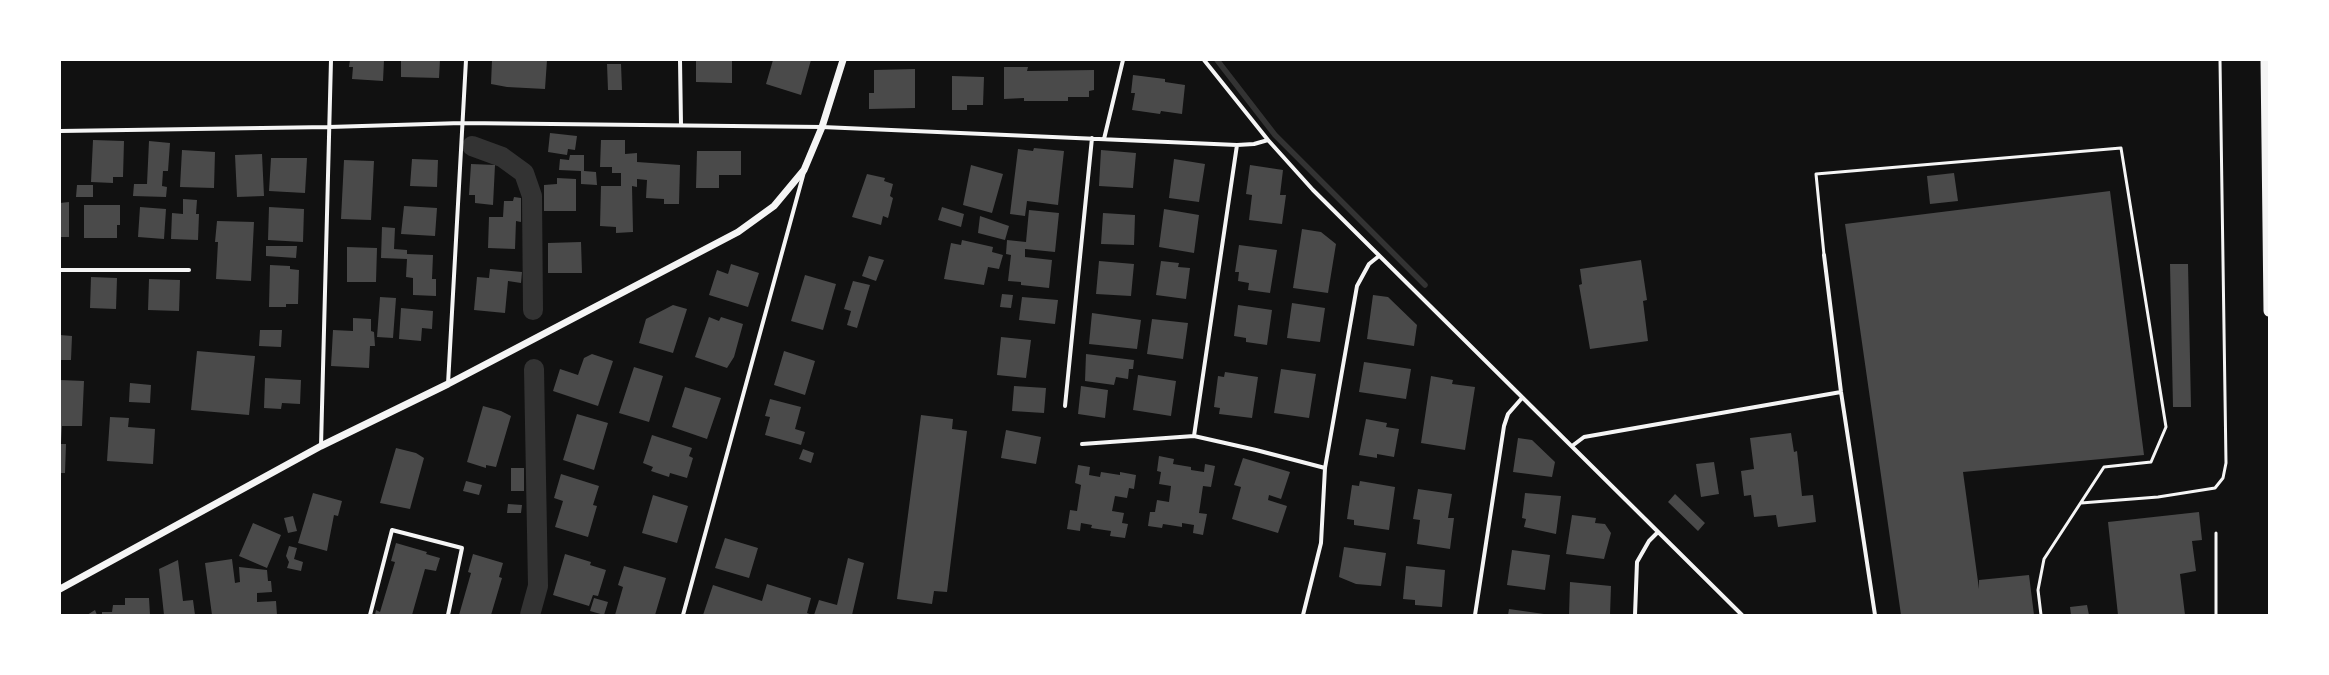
<!DOCTYPE html>
<style>
body{margin:0}
#map{position:relative;width:2329px;height:675px;overflow:hidden;background:#111;font-family:"PT Sans",sans-serif}
canvas{display:block}
.frame{position:absolute;inset:0;border:61px solid #fff;pointer-events:none}
</style>
<div id="map">
<canvas width="2329" height="675"></canvas>
<div class="frame"></div>
</div>
<script>
const context = document.querySelector('canvas').getContext('2d');
context.lineJoin = 'round';
const toPath = rows => new Path2D(rows.map(r => 'M' + r).join(''));
function trace(path, color, width, dash) { context.strokeStyle = color; context.lineWidth = width; context.lineCap = dash ? 'butt' : 'round'; context.setLineDash(dash || []); context.stroke(path); }
function fillPath(path, color) { context.fillStyle = color; context.fill(path, 'evenodd'); }
trace(toPath([
 [1217,60,1275,135,1425,285]
]), '#333', 5.5);
trace(toPath([
 [472,146,502,157,524,173,532,196,533,310],
 [530,615,538,586,534,369]
]), '#333', 20);
fillPath(toPath([
 [350,60,384,60,383,81,352,79,353,67,349,67],
 [401,60,440,60,439,78,401,77],
 [492,60,547,60,545,89,507,87,491,84],
 [696,60,732,60,732,83,696,82],
 [773,60,811,60,801,95,766,84],
 [607,64,621,64,622,90,608,90],
 [1004,67,1028,67,1027,71,1094,70,1094,90,1089,91,1089,97,1068,97,1068,101,1024,101,1024,98,1004,99],
 [915,69,915,108,869,109,869,93,874,93,874,70],
 [1133,75,1165,79,1165,82,1185,85,1182,114,1161,111,1160,114,1132,110,1135,93,1131,93],
 [952,76,984,77,983,105,967,105,967,110,952,110],
 [550,133,577,136,575,150,568,149,567,155,548,152],
 [93,140,124,141,123,177,113,177,113,183,91,182],
 [601,140,625,140,625,154,637,153,637,162,680,165,679,204,664,204,664,199,646,198,647,180,637,179,637,187,632,186,633,232,616,233,616,227,600,226,601,186,621,186,621,173,612,173,612,167,600,167],
 [149,141,170,143,168,171,163,171,162,186,167,187,166,197,133,196,134,184,147,184],
 [1034,148,1064,151,1058,205,1027,201,1025,216,1010,214,1018,149,1033,151],
 [182,150,215,152,214,188,180,187],
 [1101,150,1136,153,1133,188,1099,186],
 [697,151,741,151,741,175,719,175,719,188,696,188],
 [262,154,264,196,237,197,235,155],
 [570,155,584,155,584,171,596,172,597,185,581,184,581,171,559,170,560,159,569,160],
 [271,158,307,158,305,193,269,191],
 [412,159,438,160,437,187,410,186],
 [1174,159,1205,164,1199,202,1169,198],
 [344,160,374,161,371,220,341,219],
 [471,164,495,165,493,205,475,203,475,195,469,195],
 [971,165,1003,174,992,213,963,205],
 [1250,165,1283,170,1280,195,1286,195,1282,224,1249,220,1252,195,1246,194],
 [1954,173,1958,201,1930,204,1927,176],
 [867,174,885,178,884,181,893,184,890,196,893,198,888,218,883,216,881,225,852,217],
 [557,178,576,179,576,211,544,211,544,185,557,184],
 [77,185,93,185,93,197,76,197],
 [2110,191,2144,455,1963,472,1979,589,1979,580,2029,575,2034,615,1901,615,1845,224],
 [514,197,521,198,521,222,516,221,515,249,488,248,489,217,503,217,504,201,513,201],
 [183,199,197,200,196,214,199,214,198,240,171,239,172,213,183,214],
 [69,202,69,237,60,237,60,203],
 [84,205,120,205,120,225,117,225,117,238,84,238],
 [404,206,437,208,435,236,401,234],
 [140,207,166,209,164,239,138,237],
 [269,207,304,209,303,242,268,240],
 [942,207,964,214,961,227,938,220],
 [1164,209,1199,215,1194,253,1159,247],
 [1029,210,1059,213,1055,252,1025,249,1025,257,1052,260,1049,288,1021,285,1021,282,1008,281,1011,255,1006,254,1007,240,1026,242],
 [1103,213,1135,215,1134,245,1101,244],
 [980,216,1009,226,1005,240,978,233],
 [217,221,254,222,251,281,216,279,218,242,215,242],
 [382,227,395,228,394,249,407,250,407,254,433,255,432,279,436,279,436,296,413,295,413,278,406,277,407,259,381,258],
 [1302,229,1321,232,1336,244,1328,293,1293,288],
 [962,240,993,247,992,252,1003,255,999,269,988,267,984,285,944,279,951,243,961,245],
 [581,242,582,273,548,273,548,243],
 [1239,245,1277,250,1270,293,1248,290,1249,283,1238,281,1239,272,1235,272],
 [266,246,297,246,296,258,266,256],
 [347,247,377,248,376,282,347,282],
 [869,256,884,260,876,281,862,276],
 [1641,260,1647,300,1643,301,1648,341,1590,349,1579,285,1582,284,1580,269],
 [1099,261,1134,264,1131,296,1096,294],
 [1161,261,1179,263,1178,267,1190,268,1186,299,1156,295],
 [731,264,759,273,748,307,709,295,717,270,728,274],
 [2170,264,2188,264,2191,407,2173,407],
 [270,265,290,266,290,269,299,270,298,304,286,304,286,307,269,307],
 [490,269,522,272,521,283,508,281,505,313,474,310,477,277,489,278],
 [805,275,836,284,823,330,791,321],
 [91,277,117,278,116,309,90,308],
 [149,279,180,280,179,311,148,310],
 [853,281,870,285,857,328,847,325,851,311,844,309],
 [1002,294,1013,295,1011,308,1000,307],
 [1373,295,1388,297,1417,325,1414,346,1367,339],
 [380,297,396,298,393,338,377,337],
 [1022,297,1058,300,1055,324,1019,320],
 [1292,303,1325,308,1320,342,1287,338],
 [673,305,687,309,673,353,639,343,646,319],
 [1238,305,1272,310,1267,345,1246,342,1246,338,1234,336],
 [401,308,433,311,432,329,422,328,421,341,399,339],
 [1092,313,1141,320,1137,349,1089,344],
 [709,317,719,321,721,317,743,324,734,357,727,368,695,357],
 [353,318,371,319,371,331,374,332,375,346,370,346,369,368,331,366,333,330,353,331],
 [1152,319,1188,323,1183,359,1147,354],
 [260,330,282,330,281,347,259,346],
 [60,335,72,336,71,360,60,360],
 [1001,337,1031,340,1026,378,997,375],
 [197,351,255,356,249,415,191,410],
 [784,351,815,361,805,395,774,385],
 [592,354,613,361,598,406,553,391,560,369,578,375,584,358],
 [1086,354,1134,360,1133,369,1129,369,1128,379,1116,377,1114,385,1085,381],
 [1364,362,1411,369,1406,399,1359,392],
 [634,367,663,376,649,422,619,413],
 [1281,369,1316,374,1309,418,1274,413],
 [1225,372,1258,377,1252,418,1219,414,1220,408,1214,407,1218,376,1224,377],
 [1138,375,1176,381,1171,416,1133,410],
 [1431,376,1453,380,1452,384,1475,387,1465,450,1421,443],
 [265,378,301,380,300,404,282,403,281,409,264,408],
 [60,380,84,381,82,426,62,426,61,443],
 [130,383,151,385,150,403,129,402],
 [1014,386,1046,388,1044,413,1012,411],
 [1081,386,1108,390,1105,418,1078,414],
 [685,387,721,398,707,439,672,427],
 [770,399,801,407,795,429,805,432,801,445,765,435,770,417,765,416],
 [483,406,501,411,511,416,496,467,486,465,486,468,467,462],
 [577,414,608,423,594,470,563,460],
 [921,415,953,419,952,429,967,431,947,592,934,591,932,604,897,599],
 [110,417,129,418,128,427,155,429,153,464,107,461],
 [1366,419,1387,423,1386,427,1399,429,1394,457,1377,454,1377,458,1359,455],
 [1006,430,1041,437,1036,464,1001,458],
 [1791,433,1794,452,1797,451,1802,496,1813,495,1816,522,1778,527,1776,515,1754,517,1751,495,1744,496,1741,471,1754,469,1750,438],
 [652,435,692,448,689,456,693,458,687,478,670,473,669,477,651,471,653,467,643,463],
 [1518,438,1532,440,1555,462,1552,477,1513,472],
 [60,444,66,444,65,473,60,473],
 [396,448,416,453,424,458,410,509,380,503],
 [803,449,814,453,811,463,799,459],
 [1159,456,1174,459,1173,464,1191,467,1191,470,1204,472,1205,464,1215,466,1211,487,1203,486,1199,513,1207,514,1203,535,1193,533,1194,525,1182,523,1182,527,1163,524,1162,528,1148,526,1150,512,1155,512,1157,500,1169,502,1171,486,1159,484,1161,472,1157,471],
 [1243,458,1290,472,1281,499,1269,495,1268,500,1287,506,1278,533,1232,519,1241,487,1234,485],
 [1714,462,1719,494,1701,497,1696,464],
 [1078,465,1090,467,1089,475,1100,477,1101,472,1120,475,1120,472,1136,475,1134,489,1129,488,1127,498,1115,496,1112,511,1124,513,1122,523,1128,524,1125,538,1110,536,1111,531,1091,528,1092,525,1081,523,1080,531,1067,529,1070,510,1077,511,1081,485,1075,483],
 [511,468,524,468,524,491,511,491],
 [561,474,599,486,593,505,597,506,588,537,555,527,563,501,554,498],
 [466,481,482,485,479,495,463,491],
 [1360,481,1395,487,1389,530,1354,525,1354,520,1347,519,1352,485,1359,486],
 [1418,489,1452,494,1448,518,1454,518,1450,549,1417,544,1420,520,1413,519],
 [313,493,342,501,338,516,334,515,327,551,298,543],
 [1525,493,1561,496,1556,534,1524,527,1526,519,1522,518],
 [1675,494,1705,523,1698,531,1668,502],
 [653,495,688,506,677,543,642,533],
 [508,504,522,505,521,513,507,513],
 [2199,512,2202,540,2192,541,2196,571,2180,574,2185,615,2118,615,2108,522],
 [1572,515,1596,518,1595,523,1605,524,1611,533,1604,559,1566,554],
 [293,516,297,531,288,533,284,518],
 [253,523,281,535,267,568,239,556],
 [725,538,758,548,749,578,715,568],
 [396,543,427,552,426,554,440,558,436,571,425,569,412,615,375,615,376,610,380,612,395,562,391,561],
 [289,546,297,548,294,559,303,562,301,571,287,568,289,562,286,556],
 [1344,547,1386,553,1381,586,1356,584,1339,577],
 [1512,550,1550,555,1545,590,1507,585],
 [473,554,503,563,499,577,502,578,491,615,459,615,471,573,468,572],
 [565,554,591,562,590,565,606,570,598,596,593,595,589,606,553,595],
 [848,558,864,563,852,615,814,615,819,600,837,605],
 [232,559,235,583,240,582,239,567,267,570,268,581,271,581,272,592,257,593,257,602,276,601,277,615,212,615,205,563],
 [178,560,183,601,193,600,195,615,164,615,159,569],
 [624,566,666,578,655,615,615,615,623,587,618,585],
 [1406,566,1445,570,1442,607,1415,605,1415,600,1403,599],
 [1570,582,1611,586,1610,615,1569,615],
 [767,584,811,598,807,613,812,615,703,615,713,585,762,601],
 [125,598,149,598,150,615,102,615,102,612,112,612,113,605,125,605],
 [594,598,608,602,604,615,590,611],
 [2087,605,2089,615,2071,615,2070,607],
 [1509,609,1544,614,1544,615,1508,615],
 [95,610,97,615,87,615]
]), '#4a4a4a');
trace(toPath([
 [1824,255,1816,174,2121,148,2166,427,2151,462,2104,467,2044,559,2038,590,2041,615],
 [2081,503,2158,497,2215,488,2223,478,2226,463,2220,60],
 [2216,533,2216,615]
]), '#f5f5f5', 3);
trace(toPath([
 [680,60,681,125],
 [1204,60,1268,140,1313,190,1742,615],
 [60,131,329,127,462,123,822,127,1237,145,1254,144,1268,140],
 [1104,139,1123,60],
 [1824,255,1841,392,1875,615],
 [60,270,189,270],
 [448,384,466,60],
 [1065,406,1092,138],
 [1194,436,1237,145],
 [1082,444,1194,436,1256,450,1325,468],
 [321,446,331,60],
 [1572,446,1584,437,1841,392],
 [370,615,392,530,462,548,448,615],
 [683,615,804,172],
 [1303,615,1321,543,1325,468,1357,286,1369,264,1379,256],
 [1475,615,1504,426,1508,414,1522,398],
 [1635,615,1637,562,1649,541,1658,532]
]), '#f5f5f5', 4);
trace(toPath([
 [60,589,321,446,448,384,738,232,774,206,804,170,822,127,843,60]
]), '#f5f5f5', 7);
trace(toPath([
 [2266,60,2269,311]
]), '#f5f5f5', 11);
</script>
